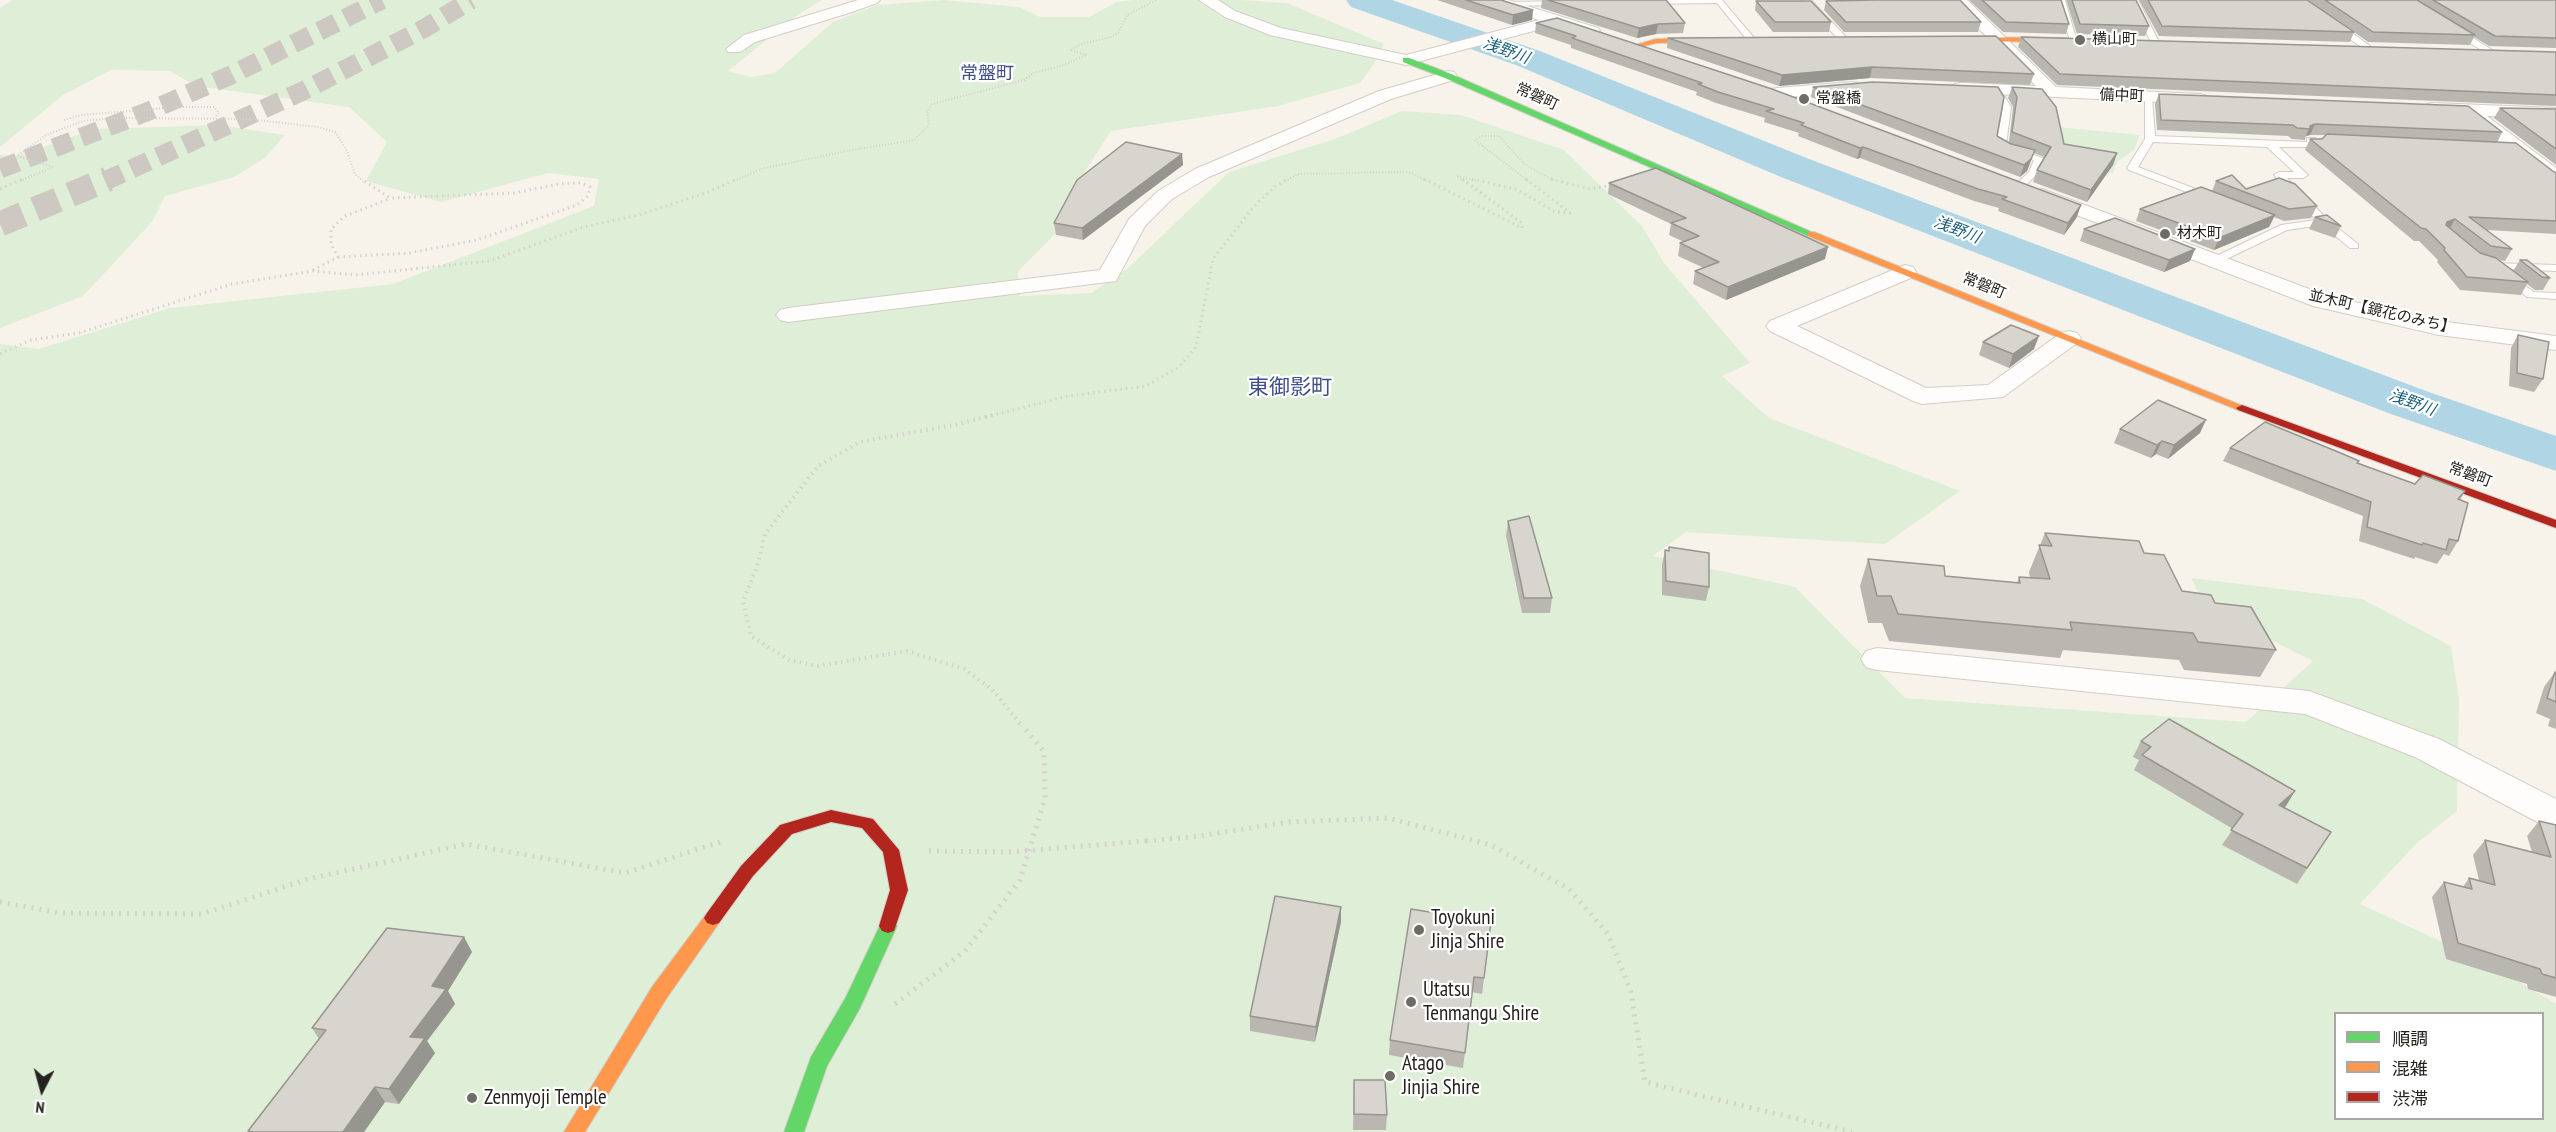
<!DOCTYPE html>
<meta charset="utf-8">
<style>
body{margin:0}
#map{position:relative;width:2556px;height:1132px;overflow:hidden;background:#f7f3eb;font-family:"PT Sans Narrow","Noto Sans JP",sans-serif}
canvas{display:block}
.legend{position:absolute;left:2334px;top:1012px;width:210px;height:108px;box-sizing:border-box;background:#fff;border:2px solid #a8a7a5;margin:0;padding:8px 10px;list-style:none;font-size:18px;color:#25231d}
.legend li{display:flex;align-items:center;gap:12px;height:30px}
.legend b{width:30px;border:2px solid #a8a7a5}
.north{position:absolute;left:12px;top:1060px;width:60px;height:60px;-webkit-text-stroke:4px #fff;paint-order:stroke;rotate:186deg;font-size:16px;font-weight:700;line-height:24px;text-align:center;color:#25231d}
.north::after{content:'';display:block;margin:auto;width:21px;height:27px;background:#25231d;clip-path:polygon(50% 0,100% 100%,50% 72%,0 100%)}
</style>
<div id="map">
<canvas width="2556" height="1132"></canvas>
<ul class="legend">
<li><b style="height:8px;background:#63d668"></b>順調</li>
<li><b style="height:8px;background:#ff974d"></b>混雑</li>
<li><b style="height:8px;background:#b3261e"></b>渋滞</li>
</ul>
<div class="north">N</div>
</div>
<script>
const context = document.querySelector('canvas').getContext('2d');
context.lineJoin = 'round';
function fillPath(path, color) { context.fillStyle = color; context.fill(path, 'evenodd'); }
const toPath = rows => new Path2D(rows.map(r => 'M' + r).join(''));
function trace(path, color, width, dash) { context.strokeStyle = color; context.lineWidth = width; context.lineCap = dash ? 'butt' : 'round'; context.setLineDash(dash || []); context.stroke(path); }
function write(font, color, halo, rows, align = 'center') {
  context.font = font + ' "PT Sans Narrow","Noto Sans JP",sans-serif'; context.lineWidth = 4.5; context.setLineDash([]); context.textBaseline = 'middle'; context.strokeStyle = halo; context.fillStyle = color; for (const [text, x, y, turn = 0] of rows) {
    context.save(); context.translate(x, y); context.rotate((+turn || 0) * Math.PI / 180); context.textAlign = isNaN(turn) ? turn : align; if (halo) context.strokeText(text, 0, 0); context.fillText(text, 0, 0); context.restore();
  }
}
fillPath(toPath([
 [13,0,822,0,799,14,728,71,751,77,775,73,833,22,877,5,944,0,1019,7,1040,17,1089,17,1117,2,1133,0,1240,0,1287,3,1384,44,1374,64,1360,83,1278,106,1111,131,1082,176,1057,232,1018,271,1020,296,1091,293,1127,269,1229,172,1335,139,1402,111,1461,115,1564,150,1642,226,1664,263,1750,363,1722,376,1769,418,1960,491,1885,544,1686,532,1653,556,1795,587,1905,698,2246,722,2313,661,2207,608,2191,578,2362,599,2451,646,2459,699,2457,811,2417,843,2360,904,2488,963,2556,1004,2556,1132,0,1132,0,344,39,349,170,308,393,284,594,206,599,179,548,173,441,202,366,181,387,142,349,107,196,86,170,71,111,70,63,95,0,147,0,8],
 [2336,1014,2542,1014,2542,1118,2336,1118],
 [219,125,285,135,265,158,234,177,165,196,152,222,83,296,0,328,0,155,17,156,95,129],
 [2057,127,2140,135,2134,150,2118,161,2113,173,2055,160]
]), '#dfeed7');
fillPath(toPath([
 [1346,0,1392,0,1540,51,1809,159,2426,391,2556,436,2556,471,2388,413,1781,177,1516,65,1351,7,1346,0]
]), '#b0d5e5');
trace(toPath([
 [0,169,149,111,231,75,382,0],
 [105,181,303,91,425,28,471,0]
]), '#cdc9c2', 19, [19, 10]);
trace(toPath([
 [0,224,108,179]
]), '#cdc9c2', 25, [25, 13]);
const lane = toPath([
 [1648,0,1722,0,1755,39,1748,41,1717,3,1649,4,1645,2,1648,0],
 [1803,0,1811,0,1845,36,1845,40,1839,40,1803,0],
 [2057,0,2065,0,2077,42,2070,40,2057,0],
 [2130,0,2138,0,2159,42,2158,44,2151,42,2130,0],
 [1562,1,1565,1,1565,5,1505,6,1501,4,1505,2,1562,1],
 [2334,24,2340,24,2374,49,2367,51,2334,28,2334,24],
 [2451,28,2457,28,2497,53,2490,55,2451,32,2451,28],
 [1993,87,1999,87,2011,107,2006,145,2045,159,2036,175,2023,188,2014,186,2029,172,2034,160,2008,153,1996,146,2003,107,1992,89,1993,87],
 [2145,95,2152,97,2155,136,2307,142,2307,138,2315,138,2321,145,2319,147,2279,147,2308,175,2303,178,2287,178,2328,220,2358,244,2358,248,2350,248,2322,225,2287,230,2218,263,2210,263,2210,259,2281,225,2316,220,2274,175,2279,172,2294,172,2267,147,2153,142,2138,167,2214,196,2215,198,2210,201,2129,170,2127,168,2145,139,2145,95],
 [2494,263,2556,265,2556,271,2490,268,2488,266,2494,263],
 [2508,274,2534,292,2556,293,2556,299,2527,297,2504,279,2504,275,2508,274]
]);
const street = toPath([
 [858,0,880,0,877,3,852,12,755,42,740,52,728,52,726,49,744,35,858,0],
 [1199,0,1218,0,1235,11,1281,28,1406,55,1539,20,1487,3,1484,0,1508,0,1598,28,1600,31,1592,36,1556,25,1406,65,1270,35,1225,17,1199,0],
 [1950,0,1967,0,2056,87,2199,94,2205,95,2208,99,2205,103,2199,104,1954,92,1951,88,1954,84,1960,83,2036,86,1950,0],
 [1448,71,1454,72,1457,76,1454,80,1391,99,1209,177,1172,199,1145,226,1116,281,788,322,780,320,776,315,780,310,788,308,1100,270,1129,219,1158,191,1195,169,1379,91,1448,71],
 [1852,82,1858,83,1861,87,1858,91,1777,98,1771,97,1768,93,1771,89,1777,88,1852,82],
 [2433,103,2556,108,2556,118,2487,116,2556,168,2556,184,2549,182,2463,115,2427,112,2424,108,2427,104,2433,103],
 [2042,189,2328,296,2439,321,2556,336,2556,350,2439,335,2313,306,2035,199,2032,195,2035,191,2042,189],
 [1905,265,1913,267,1916,272,1913,277,1797,326,1926,388,1988,385,2061,333,2069,331,2077,333,2081,338,2077,343,2003,397,1922,404,1913,401,1770,331,1766,326,1770,321,1905,265],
 [1877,648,2309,691,2439,739,2556,799,2556,829,2543,825,2415,757,2305,714,1877,670,1866,667,1861,659,1866,651,1877,648]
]);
const fast = toPath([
 [1403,58,1409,58,1451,74,1816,234,1808,236,1445,78,1403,62,1403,58],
 [888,919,894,921,897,926,860,1008,827,1066,804,1132,784,1132,811,1057,846,997,882,921,888,919]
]);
const slow = toPath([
 [1949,37,2066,38,2070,40,2066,42,1952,41,1949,41,1949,37],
 [1712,38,1716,40,1715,42,1656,43,1636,48,1632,46,1656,39,1712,38],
 [1808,232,1814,232,2248,408,2246,410,2238,410,1808,236,1808,232],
 [713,911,719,913,722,918,719,923,666,999,585,1132,564,1132,652,987,707,913,713,911]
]);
const jam = toPath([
 [2242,405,2556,520,2556,528,2238,410,2236,408,2242,405],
 [831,810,873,819,899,850,908,890,894,931,888,933,882,931,879,926,890,890,883,852,862,828,831,822,792,834,753,876,719,923,713,925,707,923,704,918,707,913,741,866,780,825,831,810]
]);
trace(lane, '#d2cec7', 2);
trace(street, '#d2cec7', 2);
trace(fast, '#d2cec7', 2);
trace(slow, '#d2cec7', 2);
trace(jam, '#d2cec7', 2);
trace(toPath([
 [64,120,81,115,178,107,214,107,219,113,215,118],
 [20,181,53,167,17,156,46,135,83,121,113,118,249,119,318,127,335,132,346,149,355,174,363,181],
 [734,181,761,169,846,151,914,140,929,125,927,113,932,104,1024,80,1033,73,1058,67,1087,55,1070,50,1081,44,1111,37,1118,33,1127,15,1156,0],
 [1285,181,1298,174,1409,172,1427,181],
 [1464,181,1457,176,1478,181],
 [1528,181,1475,140,1482,136,1499,136,1523,163,1554,181]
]), '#d4d2cf', 2, [1, 2]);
trace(toPath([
 [1424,179,1522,228,1522,223,1462,179],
 [1472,179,1518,190,1555,212,1570,213,1526,179],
 [1551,179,1590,189,1613,185],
 [0,189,23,179],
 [338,257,409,253,477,240,577,205,588,196,590,187,580,183,559,184,514,193,390,198,361,179],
 [313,270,338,257,331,244,331,229,345,216,389,199],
 [0,354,31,340,79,333,232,284,313,271,355,275,489,261,584,227,638,215,706,193,737,179],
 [986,417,1068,396,1146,386,1179,367,1196,347,1213,259,1256,204,1277,185,1288,179]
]), '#d4d2cf', 3, [1.5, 4]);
trace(toPath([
 [992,415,959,424,860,442,818,466,765,534,757,567,743,601,751,636,789,660,817,666,907,651,964,669,992,689,1023,727]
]), '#d4d2cf', 4, [1.5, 4.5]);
trace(toPath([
 [1146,841,1192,837,1289,822,1388,818,1491,845,1569,889,1608,934,1631,992,1645,1082,1852,1132],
 [929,851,1009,852],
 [0,902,60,913,202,914,308,879,466,844,625,873,723,841],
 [895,1004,965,951,1020,880,1045,798,1044,752,1022,725]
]), '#d4d2cf', 5, [2, 6]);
fillPath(lane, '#fefdfc');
fillPath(street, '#fefdfc');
fillPath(fast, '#63d668');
fillPath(slow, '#ff974d');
fillPath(jam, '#b3261e');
trace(toPath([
 [1009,852,1146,841]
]), '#d4d2cf', 5, [2, 6]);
fillPath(toPath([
 [1437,0,1501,0,1533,10,1532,20,1512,25],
 [1542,0,1666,0,1685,23,1683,33,1656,34,1637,38,1541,8],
 [1969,0,2061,0,2069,24,2066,34,2003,32],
 [2066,0,2136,0,2149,26,2145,36,2077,34],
 [2139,0,2556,0,2556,48,2489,46,2474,37,2470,45,2368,42,2354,32,2350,42,2159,36],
 [1756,1,1831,22,1829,32,1773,32,1755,10],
 [1826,1,1981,22,1978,32,1844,32,1824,10],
 [1557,18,2077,217,2064,235,1998,211,1999,208,1974,201,1860,158,1857,159,1798,136,1799,133,1764,122,1765,118,1716,103,1696,95,1697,92,1571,48,1571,45,1535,33,1536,23],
 [2021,37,2556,52,2556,106,2057,85,2018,47],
 [1668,38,2034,74,2030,85,1870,78,1779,86,1667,48],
 [1813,87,1997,136,2009,142,2013,107,2008,98,2012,87,2064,144,2117,153,2113,165,2087,202,2033,182,2037,170,2044,157,2034,153,2027,171,2020,177,1811,97],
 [2159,94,2502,132,2497,143,2556,173,2556,234,2487,230,2512,249,2505,261,2499,260,2513,271,2520,260,2550,278,2543,290,2535,290,2527,284,2521,295,2460,290,2437,262,2438,260,2419,241,2414,241,2305,150,2310,139,2322,139,2325,135,2310,135,2306,136,2305,140,2292,139,2288,136,2157,130,2155,104],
 [2500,108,2556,109,2556,165,2494,118],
 [1182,154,1183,165,1083,240,1056,235,1054,223],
 [2216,181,2246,189,2317,206,2311,218,2284,221,2274,217,2269,227,2214,250,2136,221,2140,209,2212,191],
 [1609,183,1825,259,1726,300,1693,284,1695,271,1704,268,1678,256,1680,243,1684,242,1669,235,1671,224,1608,194],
 [2315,217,2341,226,2335,238,2309,229],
 [2084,229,2195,249,2190,261,2164,272,2080,241],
 [2518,335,2543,379,2534,392,2509,386,2511,348],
 [1983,342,2034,349,2009,368,1979,355],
 [2120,429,2200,433,2168,459,2156,454,2151,458,2114,443],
 [2230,448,2358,463,2415,484,2465,491,2460,500,2458,541,2449,556,2444,554,2437,564,2415,557,2414,559,2359,541,2363,516,2223,461],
 [1508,521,1552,598,1550,613,1522,613,1506,536],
 [2045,533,2144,553,2182,591,2215,603,2276,650,2260,677,2184,670,2179,660,2063,650,2060,658,1889,641,1882,623,1868,623,1860,586,1868,559,1945,576,2017,583,2019,577,2030,578,2029,572],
 [1665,550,1709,587,1706,601,1662,595,1662,565],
 [2555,672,2556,673,2556,729,2548,726,2550,719,2536,713,2544,687],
 [2141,741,2286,806,2284,807,2331,832,2297,884,2222,845,2233,829,2134,770,2139,760,2133,757],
 [2539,821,2556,825,2556,997,2528,989,2527,984,2446,959,2432,897,2444,882,2463,887,2469,878,2479,880,2473,855,2485,840,2532,852,2527,836],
 [1341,922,1315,1042,1250,1031,1250,1016],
 [1491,922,1482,994,1472,992,1463,1068,1389,1055,1390,1040],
 [472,952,448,991,455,1004,427,1041,435,1053,399,1104,385,1102,364,1132,249,1132,248,1131,319,1039,312,1028],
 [1354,1080,1387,1115,1386,1130,1353,1130]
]), '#bab7b1');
fillPath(toPath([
 [1533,10,1532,20,1512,25,1513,15],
 [1658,24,1656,34,1637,38,1639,28],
 [1872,67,1870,78,1779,86,1782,75],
 [2315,124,2310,135,2306,136,2310,126],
 [1863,147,1860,158,1857,159,1860,148],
 [2035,150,2027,171,2020,177,2024,165],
 [2117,153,2113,165,2087,202,2091,190],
 [1182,154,1183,165,1083,240,1082,228],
 [2081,205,2077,217,2064,235,2068,223],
 [2275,215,2269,227,2214,250,2219,238],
 [2455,219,2448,231,2441,234,2447,222],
 [1828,247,1825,259,1726,300,1728,287],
 [2195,249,2190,261,2164,272,2169,260],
 [2039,336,2034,349,2009,368,2013,354],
 [2206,420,2200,433,2168,459,2174,445],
 [2162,441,2156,454,2151,458,2157,445],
 [2295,791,2286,806,2270,820,2279,805],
 [1341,907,1341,922,1315,1042,1316,1027],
 [464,937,472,952,448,991,455,1004,427,1041,435,1053,399,1104,389,1089,410,1037,432,986],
 [375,1087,385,1102,364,1132,343,1132]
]), '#979590');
const building = toPath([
 [1466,0,1501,0,1533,10,1513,15,1466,0],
 [1548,0,1666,0,1685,23,1658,24,1639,28,1548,0],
 [1876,0,1960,0,1981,22,1846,22,1826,1,1876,0],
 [1982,0,2061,0,2069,24,2006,22,1982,0],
 [2072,0,2136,0,2149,26,2080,24,2072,0],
 [2148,0,2307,0,2354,32,2162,26,2148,0],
 [2325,0,2417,0,2475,35,2373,32,2325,0],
 [2433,0,2556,0,2556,38,2495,36,2433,0],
 [1756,1,1811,1,1831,22,1775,22,1756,1],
 [1557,18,1772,89,2081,205,2068,223,2002,199,2007,197,1978,189,1863,147,1860,148,1801,125,1804,123,1766,111,1774,109,1718,92,1698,84,1702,83,1572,38,1576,36,1536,23,1557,18],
 [1996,36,2034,74,1872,67,1782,75,1668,38,1996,36],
 [2021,37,2556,52,2556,95,2060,74,2021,37],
 [1873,82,1998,87,2004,97,1997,136,2011,144,2035,150,2031,159,2024,165,1813,87,1873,82],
 [2012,87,2042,89,2056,107,2064,144,2117,153,2091,190,2037,170,2051,147,2012,132,2017,97,2012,87],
 [2159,94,2468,106,2502,132,2315,124,2310,126,2310,129,2297,128,2293,125,2161,120,2159,94],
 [2500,108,2556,109,2556,149,2500,108],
 [2327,134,2516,143,2554,172,2556,173,2556,221,2469,217,2512,249,2491,246,2455,219,2447,222,2446,225,2480,253,2496,258,2528,282,2467,277,2444,250,2445,248,2426,229,2421,228,2310,139,2322,139,2327,134],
 [1126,142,1182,154,1082,228,1054,223,1077,180,1126,142],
 [1656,168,1828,247,1728,287,1695,271,1719,262,1680,243,1699,236,1671,223,1686,218,1609,183,1656,168],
 [2232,175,2246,189,2279,178,2295,184,2317,206,2289,209,2216,181,2232,175],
 [2201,187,2275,215,2219,238,2140,209,2201,187],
 [2327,215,2341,226,2315,217,2327,215],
 [2115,218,2195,249,2169,260,2084,229,2115,218],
 [2520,260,2527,260,2550,278,2542,277,2520,260],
 [2011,325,2039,336,2013,354,1983,342,2011,325],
 [2518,335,2549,342,2543,379,2517,373,2518,335],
 [2158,400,2206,420,2174,445,2162,441,2157,445,2120,429,2158,400],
 [2265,422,2343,454,2359,461,2357,463,2415,484,2423,475,2465,491,2458,499,2468,503,2458,541,2449,539,2446,550,2423,543,2422,545,2367,527,2371,502,2230,448,2265,422],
 [1529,516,1552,598,1524,598,1508,521,1529,516],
 [2045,533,2139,541,2144,553,2164,555,2182,591,2211,595,2215,603,2251,607,2276,650,2198,642,2193,633,2070,622,2072,630,1898,614,1891,596,1877,596,1868,559,1944,566,1945,576,2020,583,2019,577,2050,579,2039,545,2052,546,2045,533],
 [1669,547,1709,553,1709,587,1666,581,1665,550,1669,551,1669,547],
 [2555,672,2556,673,2556,702,2547,698,2555,672],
 [2169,719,2295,791,2279,805,2331,832,2307,868,2231,830,2243,814,2142,755,2151,747,2141,741,2169,719],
 [2539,821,2556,825,2556,978,2542,974,2540,969,2458,943,2444,882,2472,889,2469,878,2495,885,2485,840,2551,857,2539,821],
 [1275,896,1341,907,1316,1027,1250,1016,1275,896],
 [1411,909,1491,922,1484,978,1474,977,1465,1053,1390,1040,1411,909],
 [387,928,464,937,432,986,446,989,410,1037,425,1038,389,1089,375,1087,343,1132,254,1132,248,1131,326,1030,312,1028,387,928],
 [1354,1080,1385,1080,1387,1115,1354,1114,1354,1080]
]);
fillPath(building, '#d8d5ce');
trace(building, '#979590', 1.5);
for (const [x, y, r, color] of [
 [2080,40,6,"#6e6c65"],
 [1804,99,6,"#6e6c65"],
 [2165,234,6,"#6e6c65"],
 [1419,930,6,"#6e6c65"],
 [1411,1002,6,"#6e6c65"],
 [1390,1076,6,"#6e6c65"],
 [472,1098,6,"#6e6c65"]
]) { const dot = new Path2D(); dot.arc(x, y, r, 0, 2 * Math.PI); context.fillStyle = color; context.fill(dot); trace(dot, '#fff', 2); }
write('15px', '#25231d', '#fff', [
 ["横山町",2092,40],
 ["常盤橋",1816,99],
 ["材木町",2177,234]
], 'left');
write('15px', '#25231d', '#fff', [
 ["備中町",2122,96,2],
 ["常磐町",1537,97,24],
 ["常磐町",1984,286,22],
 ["並木町【鏡花のみち】",2382,312,13],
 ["常磐町",2470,475,20]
]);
write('italic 16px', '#1a5f7a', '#fff', [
 ["浅野川",1506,51,20],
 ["浅野川",1957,230,21],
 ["浅野川",2412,403,20]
]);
write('18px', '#3f4f8a', '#fff', [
 ["常盤町",987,74]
]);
write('21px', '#3f4f8a', '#fff', [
 ["東御影町",1290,388]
]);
write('21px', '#25231d', '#fff', [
 ["Toyokuni",1431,918],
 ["Jinja Shire",1431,942],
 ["Utatsu",1423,990],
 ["Tenmangu Shire",1423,1014],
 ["Atago",1402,1064],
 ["Jinjia Shire",1402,1088],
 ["Zenmyoji Temple",484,1098]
], 'left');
</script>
